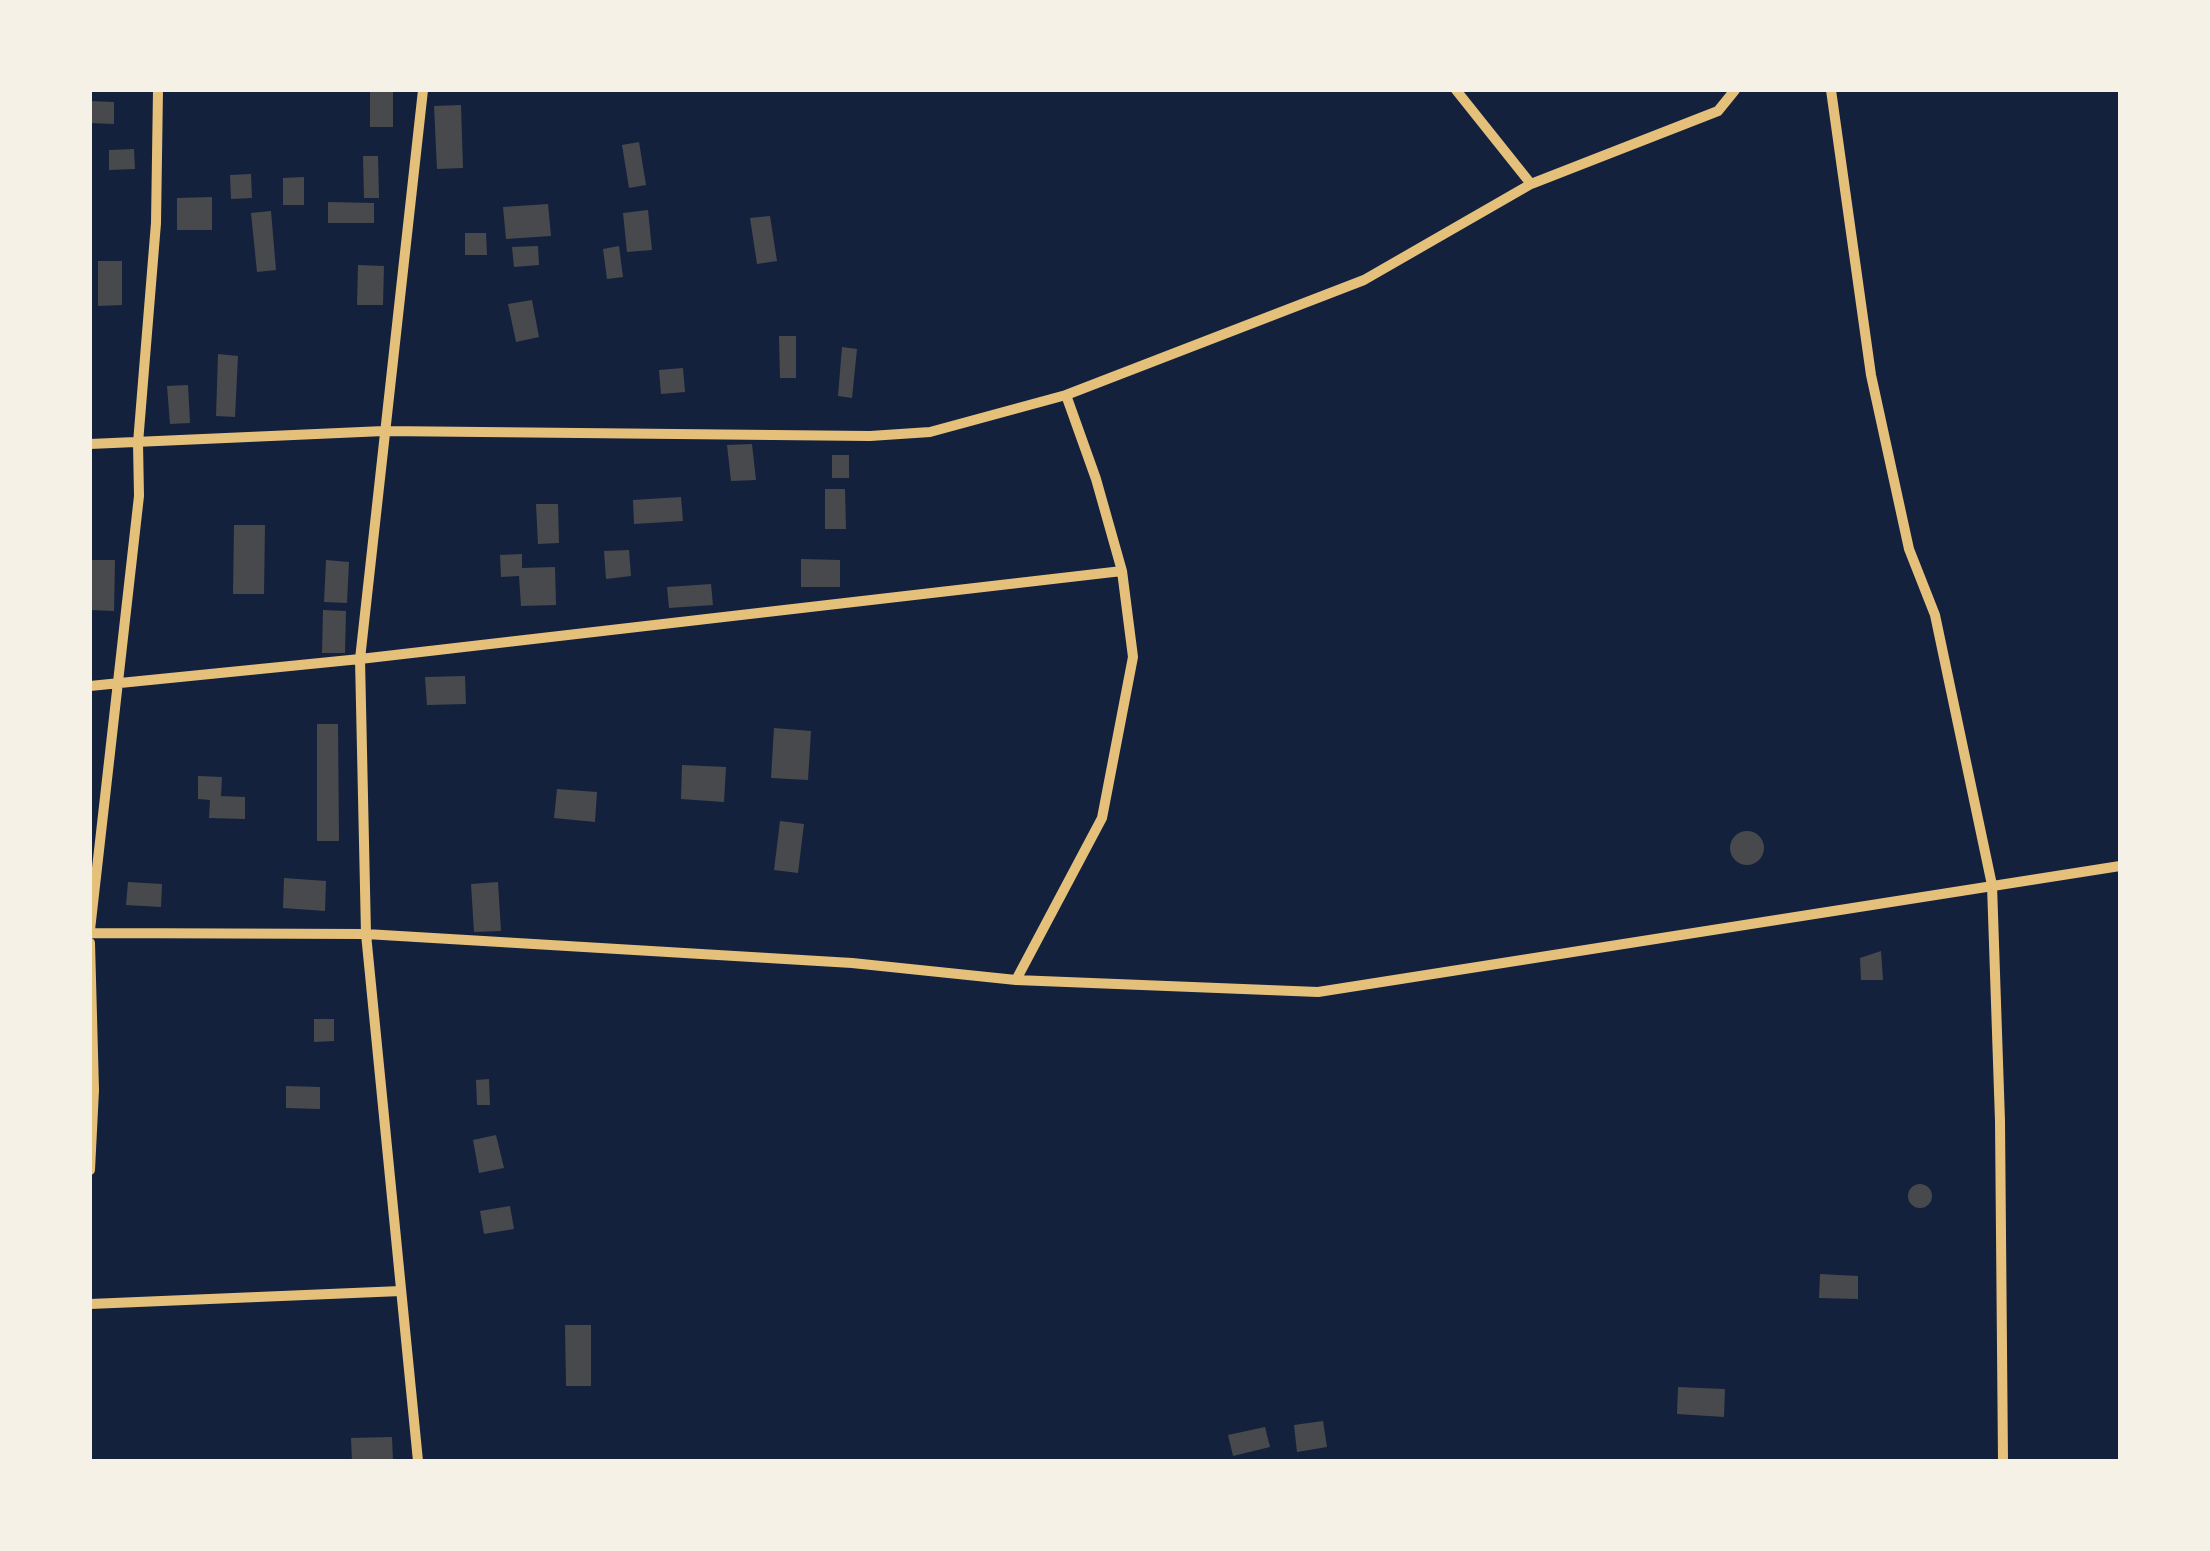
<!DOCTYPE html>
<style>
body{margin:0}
#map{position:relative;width:2210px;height:1551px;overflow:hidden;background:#14213d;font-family:Ubuntu,sans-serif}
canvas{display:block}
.frame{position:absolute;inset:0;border:92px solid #f6f1e7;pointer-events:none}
</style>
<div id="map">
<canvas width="2210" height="1551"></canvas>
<div class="frame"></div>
</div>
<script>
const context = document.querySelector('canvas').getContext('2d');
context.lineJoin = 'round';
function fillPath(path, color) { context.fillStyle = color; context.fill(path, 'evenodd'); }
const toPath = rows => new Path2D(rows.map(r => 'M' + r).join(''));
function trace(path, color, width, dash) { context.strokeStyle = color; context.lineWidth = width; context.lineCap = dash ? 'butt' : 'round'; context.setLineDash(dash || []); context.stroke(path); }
fillPath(toPath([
 [370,90,393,90,393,127,370,127],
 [90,101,114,102,114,124,90,123],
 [461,105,463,168,437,169,434,106],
 [639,142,646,185,629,188,622,145],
 [134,149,135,169,109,170,109,150],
 [363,156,378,156,379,198,364,198],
 [251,174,252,198,231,199,230,175],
 [304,177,304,205,283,205,283,178],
 [212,197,212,230,177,230,177,198],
 [328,202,374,203,374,223,328,223],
 [548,204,551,236,506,239,503,207],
 [648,210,652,250,627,252,623,213],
 [271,211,276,270,257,272,251,213],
 [770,216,777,261,757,264,750,218],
 [465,233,486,233,487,255,465,255],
 [538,246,539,265,514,267,512,247],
 [619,246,623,277,607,279,603,249],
 [98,261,122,261,122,305,98,306],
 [358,265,384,266,383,305,357,305],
 [532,300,539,337,516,342,508,304],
 [779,336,796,336,796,378,780,378],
 [842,347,857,349,852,398,838,396],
 [218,354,238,356,235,417,216,416],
 [683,368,685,392,661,394,659,370],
 [188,385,190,423,170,424,167,386],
 [752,444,756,480,731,481,727,445],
 [832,455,849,455,849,478,832,478],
 [825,489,845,489,846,529,825,529],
 [681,497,683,521,634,524,633,500],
 [536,504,558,504,559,543,538,544],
 [234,525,265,525,264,594,233,594],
 [629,550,631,576,606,579,604,551],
 [522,554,522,568,555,567,556,605,521,606,519,576,501,577,500,555],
 [801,559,840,560,840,587,801,587],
 [90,560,115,560,114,611,90,610],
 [326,560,349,562,347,603,324,602],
 [711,584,713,605,669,608,667,587],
 [323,610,346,611,345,653,322,653],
 [465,676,466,704,427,705,425,677],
 [317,724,338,724,339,841,317,841],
 [774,728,811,731,808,780,771,778],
 [682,765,726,767,724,802,681,799],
 [198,776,222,777,221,796,245,797,245,819,209,818,210,800,198,799],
 [557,789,597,792,595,822,554,818],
 [780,821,804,824,798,873,774,870],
 '1730 848a17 17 0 1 1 34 0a17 17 0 1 1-34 0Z',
 [284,878,326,881,325,911,283,908],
 [128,882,162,884,161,907,126,905],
 [498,882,501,931,474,932,471,884],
 [1881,951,1883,980,1861,980,1860,958],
 [314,1019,334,1019,334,1041,314,1042],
 [489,1079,490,1105,477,1105,476,1080],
 [286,1086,320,1087,320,1109,286,1108],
 [496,1135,504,1168,479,1173,473,1140],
 '1908 1196a12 12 0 1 1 24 0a12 12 0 1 1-24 0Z',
 [510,1206,514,1229,484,1234,480,1211],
 [1820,1274,1858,1276,1858,1299,1819,1298],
 [565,1325,591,1325,591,1386,566,1386],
 [1678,1387,1725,1389,1724,1417,1677,1414],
 [1323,1421,1327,1447,1297,1452,1294,1425],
 [1265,1427,1270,1447,1233,1456,1228,1435],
 [392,1437,393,1461,352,1461,351,1438]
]), '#48494c');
trace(toPath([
 [1456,90,1531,184],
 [1831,90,1871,375,1909,549,1935,615,1992,885,2000,1121,2003,1461],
 [90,444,384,431,870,436,930,432,1066,395,1364,280,1531,184,1718,111,1735,90],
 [90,686,360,659,1122,571],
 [90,930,139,496,138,443,156,223,158,90],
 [90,933,366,934,852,963,1016,980,1318,992,2120,866],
 [90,943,94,1090,90,1170],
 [1016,980,1102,818,1133,657,1122,571,1096,479,1066,395],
 [90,1304,401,1291],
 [418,1461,366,934,360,659,423,90]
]), '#e5c07b', 10);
</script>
